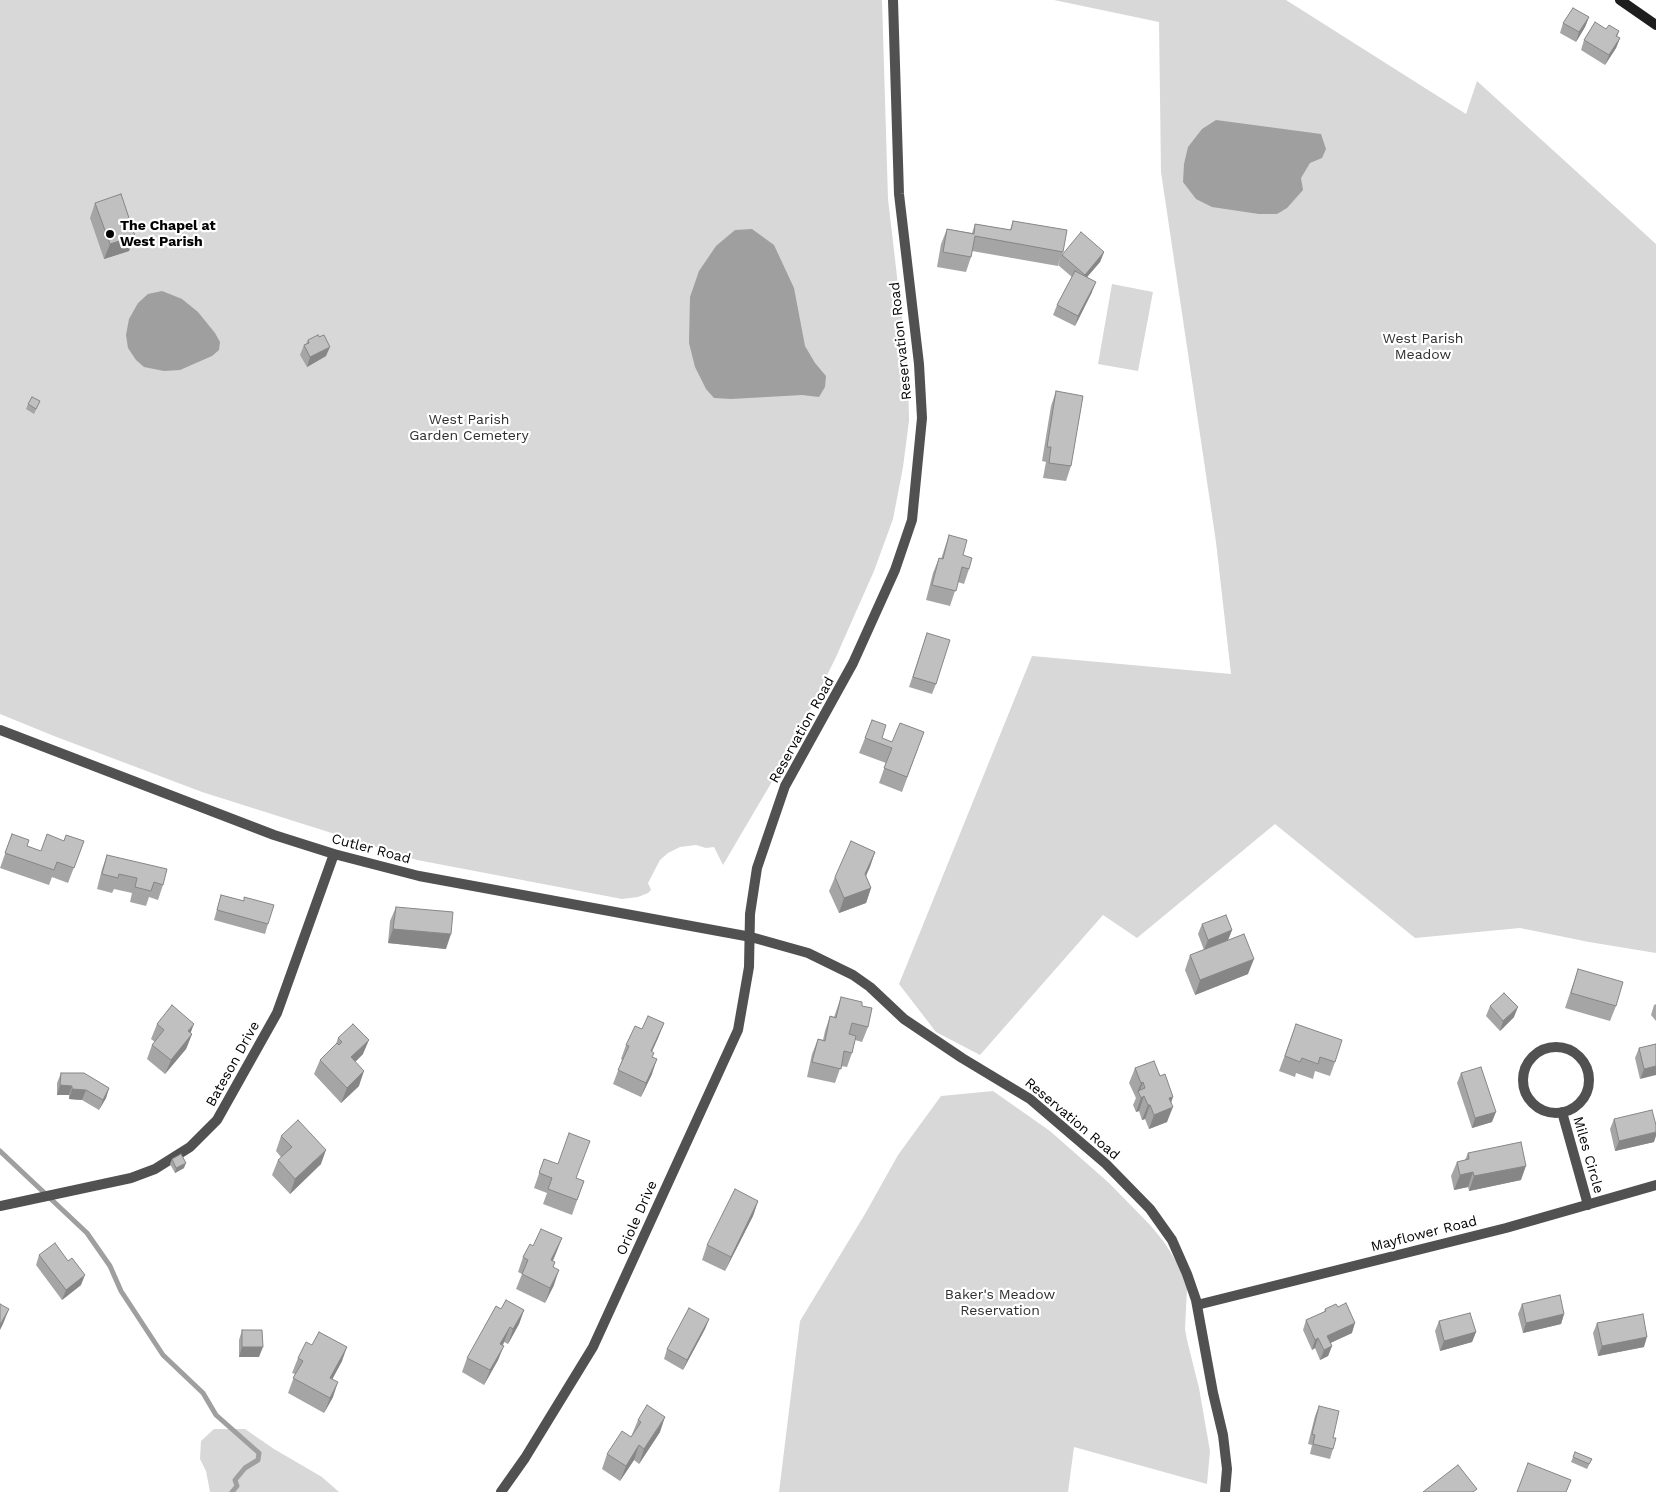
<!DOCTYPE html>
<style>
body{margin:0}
canvas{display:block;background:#fff}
</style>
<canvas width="1656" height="1492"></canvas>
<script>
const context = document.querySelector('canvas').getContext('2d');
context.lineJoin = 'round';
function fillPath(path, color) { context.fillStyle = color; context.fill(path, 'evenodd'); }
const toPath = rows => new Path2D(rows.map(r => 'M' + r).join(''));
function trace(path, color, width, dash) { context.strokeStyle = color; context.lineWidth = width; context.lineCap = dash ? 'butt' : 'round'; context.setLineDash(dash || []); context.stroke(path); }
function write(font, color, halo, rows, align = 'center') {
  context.font = font + ' "Work Sans",sans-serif'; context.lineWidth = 4.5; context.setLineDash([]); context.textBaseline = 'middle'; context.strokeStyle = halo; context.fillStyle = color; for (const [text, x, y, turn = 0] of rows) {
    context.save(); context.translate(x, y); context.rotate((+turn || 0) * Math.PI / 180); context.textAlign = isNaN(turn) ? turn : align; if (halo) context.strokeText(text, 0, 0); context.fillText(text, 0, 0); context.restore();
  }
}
fillPath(toPath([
 [0,0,882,0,888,199,908,371,909,421,903,467,893,519,874,571,836,657,814,702,770,785,723,865,714,847,706,848,696,845,680,847,668,853,660,860,648,883,651,890,648,893,638,897,622,899,417,860,202,792,54,736,0,714],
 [1054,0,1286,0,1466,114,1477,81,1656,244,1656,953,1589,942,1520,928,1415,938,1275,824,1137,938,1103,915,980,1055,936,1032,899,984,1032,656,1231,674,1216,542,1161,172,1159,22],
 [1112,284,1153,292,1138,371,1098,364],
 [993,1091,1050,1131,1109,1183,1151,1226,1164,1242,1181,1269,1187,1289,1185,1329,1187,1340,1199,1388,1210,1451,1207,1484,1074,1447,1068,1492,779,1492,800,1321,865,1214,898,1155,941,1096],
 [214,1429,245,1429,274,1449,322,1477,339,1492,210,1492,206,1471,200,1459,201,1441]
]), '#d8d8d8');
fillPath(toPath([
 [1216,120,1321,134,1326,149,1322,158,1310,163,1301,178,1303,190,1287,208,1277,214,1259,214,1212,207,1196,199,1183,182,1184,164,1188,147,1202,129],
 [752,229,774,245,794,288,805,346,815,363,826,376,825,387,819,397,802,395,731,399,714,398,706,389,695,367,689,343,690,297,699,271,716,246,735,230],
 [162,291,182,299,198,312,215,333,220,342,219,350,212,356,180,370,164,371,144,367,136,360,128,348,126,335,129,319,138,303,148,294]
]), '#9f9f9f');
trace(toPath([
 [0,1151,87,1233,110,1266,121,1291,163,1355,203,1393,216,1415,259,1453,258,1460,245,1468,235,1480,237,1486,232,1492]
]), '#9f9f9f', 5);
trace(toPath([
 [0,730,274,835,334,854,419,876,751,937,808,953,853,975,870,987,904,1019,962,1058,1030,1099,1106,1164,1150,1209,1172,1240,1187,1274,1196,1300,1213,1393,1223,1435,1227,1469,1225,1492],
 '1523 1080a33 33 0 1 1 66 0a33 33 0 1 1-66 0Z',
 [1562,1112,1588,1205],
 [0,1206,131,1178,155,1169,190,1147,217,1120,277,1013,334,854],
 [1197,1305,1506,1228,1656,1185],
 [501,1492,525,1458,593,1347,738,1030,749,967,750,914,757,868,785,786,853,663,895,570,912,520,922,418,919,364,899,194,893,0]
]), '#515151', 10);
trace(toPath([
 [1620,0,1656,25]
]), '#1e1e1e', 10);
fillPath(toPath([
 [1589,17,1585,27,1576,42,1560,33,1563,23],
 [1606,29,1619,31,1617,37,1620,38,1616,48,1605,65,1581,50,1584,40],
 [95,203,129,251,104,259,90,218],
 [1013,221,1063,252,1058,266,972,251,971,257,966,272,937,267,941,244,947,229,972,233,975,224,1010,230],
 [1104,252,1100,262,1087,277,1092,292,1075,326,1053,315,1057,305,1072,277,1058,265,1062,255],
 [308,340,326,356,307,367,300,355,304,345,306,344],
 [1056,391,1071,466,1066,481,1043,478,1046,462,1042,461,1051,406],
 [40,401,34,414,26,409,28,404],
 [949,535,963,555,969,569,964,584,958,582,950,606,926,600,933,573,939,558,941,559],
 [927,633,936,684,932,694,909,687],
 [924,732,902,792,879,783,886,763,859,753,865,738,882,738,892,742],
 [12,834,27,846,41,851,64,841,84,841,68,883,52,877,49,885,0,868],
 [875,852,866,876,871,888,866,903,839,913,829,891,835,877],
 [107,855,163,885,158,900,149,897,146,906,130,902,132,893,114,889,112,893,97,889,102,869],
 [221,895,243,901,268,924,265,934,214,920],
 [396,907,446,949,388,943,390,921],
 [1202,924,1232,930,1228,940,1248,974,1195,995,1185,970,1190,955,1204,950,1198,934],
 [1578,969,1616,1006,1610,1021,1565,1008],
 [841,997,862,1006,868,1027,862,1042,855,1040,852,1053,847,1067,841,1066,835,1083,807,1077,812,1054,818,1039,823,1040,825,1031,830,1016,834,1017],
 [1656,1004,1656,1021,1651,1015,1654,1005],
 [1490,1006,1514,1017,1500,1031,1486,1016],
 [664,1023,658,1038,652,1052,652,1074,641,1097,613,1084,622,1060,621,1059,626,1045,642,1029],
 [157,1024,192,1034,186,1049,165,1074,147,1059,152,1045,155,1042,151,1039],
 [1296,1024,1335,1062,1330,1076,1315,1071,1313,1079,1296,1073,1295,1077,1279,1071],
 [338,1038,363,1054,355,1062,359,1086,341,1103,314,1074,320,1060,336,1044],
 [1656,1044,1640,1079,1635,1058,1639,1048],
 [1135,1068,1160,1076,1171,1103,1167,1122,1149,1129,1145,1119,1142,1120,1139,1111,1136,1112,1133,1105,1136,1098,1129,1083],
 [61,1073,109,1088,106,1098,99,1110,82,1100,69,1099,69,1095,57,1095,57,1083],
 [1461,1073,1492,1122,1472,1128,1457,1083],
 [1614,1119,1654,1142,1615,1151,1610,1129],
 [281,1136,321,1164,290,1194,272,1175,278,1160,281,1157,276,1151],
 [1468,1153,1521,1180,1469,1191,1468,1187,1454,1190,1451,1176,1457,1162,1465,1160],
 [172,1159,184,1168,175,1173,170,1164],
 [544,1159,576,1178,584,1181,572,1215,543,1204,547,1193,534,1188],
 [758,1201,753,1216,725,1271,702,1260,707,1245],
 [562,1238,553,1261,555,1262,553,1267,554,1285,545,1303,516,1289,522,1274,518,1272,523,1257,533,1246],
 [39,1255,81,1285,62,1300,36,1265],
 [1522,1304,1564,1314,1561,1324,1523,1333,1518,1314],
 [501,1309,524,1310,519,1324,508,1344,504,1342,498,1360,484,1385,462,1372,467,1358],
 [1325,1309,1352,1333,1330,1343,1332,1346,1328,1356,1320,1360,1315,1348,1312,1350,1303,1330,1306,1320,1324,1312],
 [709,1319,705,1329,683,1370,664,1359,667,1349],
 [1439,1321,1476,1332,1472,1342,1440,1351,1435,1331],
 [1597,1323,1644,1347,1598,1356,1593,1333],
 [242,1330,259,1357,239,1357,239,1340],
 [298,1358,342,1361,332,1379,333,1397,324,1413,288,1393,295,1374,292,1373],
 [1319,1406,1333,1449,1330,1459,1310,1454,1312,1445,1308,1444,1315,1416],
 [638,1420,660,1432,639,1464,634,1460,620,1481,602,1469,607,1454,631,1437],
 [1575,1452,1592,1459,1587,1469,1571,1462]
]), '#a5a5a5');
fillPath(toPath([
 [1589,17,1585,27,1576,42,1579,32],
 [1620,38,1616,48,1605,65,1609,55],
 [135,236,129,251,104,259,110,244],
 [1104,252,1100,262,1081,284,1085,275],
 [1096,282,1092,292,1075,326,1078,316],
 [330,347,326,356,307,367,310,357],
 [875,852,870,867,860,889,865,874],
 [871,888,866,903,839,913,844,898],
 [393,929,451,934,446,949,388,943],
 [1232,930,1228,940,1204,950,1208,940],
 [1254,959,1248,974,1195,995,1200,980],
 [1518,1007,1514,1017,1500,1031,1503,1021],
 [664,1023,658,1038,645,1066,651,1051],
 [194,1024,189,1037,192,1034,186,1049,165,1074,171,1060,188,1031],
 [369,1040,363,1054,345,1072,351,1057],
 [657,1059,652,1074,641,1097,646,1083],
 [1656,1066,1656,1075,1640,1079,1644,1069],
 [364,1071,359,1086,341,1103,347,1088],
 [1143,1082,1139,1093,1138,1091,1135,1098,1141,1083],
 [60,1085,72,1086,69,1095,57,1095],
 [109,1088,106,1098,99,1110,103,1100],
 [72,1089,86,1090,82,1100,69,1099],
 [1144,1096,1139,1111,1136,1112,1141,1098],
 [1173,1097,1169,1109,1173,1107,1167,1122,1149,1129,1154,1115,1169,1098],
 [1148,1105,1150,1105,1145,1119,1142,1120],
 [1496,1112,1492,1122,1472,1128,1475,1118],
 [1656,1132,1656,1136,1654,1142,1615,1151,1619,1141],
 [326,1150,321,1164,290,1194,295,1179],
 [186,1163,184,1168,175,1173,176,1168],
 [1526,1166,1521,1180,1469,1191,1474,1176],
 [1473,1172,1468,1187,1454,1190,1460,1175],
 [758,1201,753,1216,725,1271,731,1257],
 [562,1238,556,1253,546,1275,551,1260],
 [559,1270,554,1285,545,1303,550,1288],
 [85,1275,81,1285,62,1300,66,1290],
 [9,1309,3,1324,0,1330,0,1325],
 [524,1310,519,1324,508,1344,513,1329],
 [1564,1314,1561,1324,1523,1333,1526,1323],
 [709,1319,705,1329,683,1370,687,1360],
 [1355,1323,1352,1333,1324,1346,1327,1336],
 [510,1327,504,1342,495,1359,500,1344],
 [1476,1332,1472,1342,1440,1351,1444,1341],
 [1647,1337,1644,1347,1598,1356,1602,1346],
 [1318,1338,1315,1348,1312,1350,1315,1340],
 [504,1346,498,1360,484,1385,490,1370],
 [1332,1346,1328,1356,1320,1360,1324,1350],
 [242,1347,263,1347,259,1357,239,1357],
 [347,1347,342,1361,325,1393,330,1378],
 [338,1382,333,1397,324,1413,330,1398],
 [665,1417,660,1432,639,1464,644,1449],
 [639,1445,634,1460,620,1481,626,1466]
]), '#868686');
const building = toPath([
 [1573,8,1589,17,1579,32,1563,23,1573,8],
 [1595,22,1606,29,1609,25,1619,31,1616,36,1620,38,1609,55,1584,40,1595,22],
 [121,194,135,236,110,244,95,203,121,194],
 [1013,221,1067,230,1063,252,975,236,971,257,943,252,947,229,974,234,975,224,1011,230,1013,221],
 [1081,232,1104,252,1085,275,1062,255,1081,232],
 [1075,271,1096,282,1078,316,1057,305,1075,271],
 [318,335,319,337,324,335,330,347,310,357,304,345,309,343,308,340,318,335],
 [1056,391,1083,396,1071,466,1049,463,1051,447,1047,447,1056,391],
 [32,397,40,401,36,409,28,404,32,397],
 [949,535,967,540,963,555,972,558,969,569,962,567,956,591,932,585,939,558,943,559,949,535],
 [927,633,950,640,936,684,913,677,927,633],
 [872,720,886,725,882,738,892,742,900,723,924,732,907,777,884,768,892,748,865,738,872,720],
 [12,834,29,840,27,846,41,851,47,834,64,841,66,835,84,841,74,868,57,862,54,870,5,853,12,834],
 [851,841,875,852,865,874,871,888,844,898,835,877,851,841],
 [107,855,167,869,163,885,154,882,151,891,135,887,137,878,119,874,118,878,102,874,107,855],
 [221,895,244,901,244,897,274,905,268,924,217,910,221,895],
 [396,907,453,912,451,934,393,929,396,907],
 [1226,915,1232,930,1208,940,1202,924,1226,915],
 [1244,934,1254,959,1200,980,1190,955,1244,934],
 [1578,969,1623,982,1616,1006,1571,993,1578,969],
 [1504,993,1518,1007,1503,1021,1490,1006,1504,993],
 [841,997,862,1002,862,1006,872,1008,868,1027,852,1023,849,1034,856,1036,852,1053,844,1051,841,1069,812,1062,818,1039,825,1041,830,1016,836,1018,841,997],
 [172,1005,194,1024,188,1031,192,1034,171,1060,152,1045,164,1030,157,1024,172,1005],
 [648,1016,664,1023,651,1051,654,1053,652,1057,657,1059,646,1083,618,1070,629,1046,626,1045,635,1026,642,1029,648,1016],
 [353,1024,369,1040,351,1057,364,1071,347,1088,320,1060,337,1043,339,1045,342,1042,338,1038,353,1024],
 [1296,1024,1342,1040,1335,1062,1320,1057,1318,1064,1302,1058,1300,1062,1285,1056,1296,1024],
 [1656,1044,1656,1066,1644,1069,1639,1048,1656,1044],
 [1154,1061,1160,1076,1165,1074,1173,1097,1169,1098,1173,1107,1154,1115,1150,1105,1148,1105,1144,1096,1141,1098,1138,1091,1145,1088,1143,1082,1141,1083,1135,1068,1154,1061],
 [1481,1067,1496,1112,1475,1118,1461,1073,1481,1067],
 [61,1073,84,1073,109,1088,103,1100,86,1090,72,1089,72,1086,60,1085,61,1073],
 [1652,1110,1656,1125,1656,1132,1619,1141,1614,1119,1652,1110],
 [298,1120,326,1150,295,1179,278,1160,292,1147,281,1136,298,1120],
 [569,1133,590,1141,576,1178,584,1181,577,1200,548,1189,552,1178,539,1173,544,1159,558,1164,569,1133],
 [1521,1142,1526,1166,1474,1176,1473,1172,1460,1175,1457,1162,1469,1159,1468,1153,1521,1142],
 [181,1154,186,1163,176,1168,172,1159,181,1154],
 [735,1189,758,1201,731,1257,707,1245,735,1189],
 [541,1229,562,1238,551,1260,555,1262,553,1267,559,1270,550,1288,522,1274,528,1260,523,1257,530,1244,533,1246,541,1229],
 [55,1243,68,1261,72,1258,85,1275,66,1290,39,1255,55,1243],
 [1560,1295,1564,1314,1526,1323,1522,1304,1560,1295],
 [506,1300,524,1310,513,1329,510,1327,500,1344,504,1346,490,1370,467,1358,496,1306,501,1309,506,1300],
 [1346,1303,1355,1323,1327,1336,1332,1346,1324,1350,1318,1338,1315,1340,1306,1320,1326,1311,1325,1309,1336,1304,1338,1307,1346,1303],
 [0,1304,9,1309,0,1325,0,1304],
 [689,1308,709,1319,687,1360,667,1349,689,1308],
 [1470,1313,1476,1332,1444,1341,1439,1321,1470,1313],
 [1643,1314,1647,1337,1602,1346,1597,1323,1643,1314],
 [242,1330,262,1330,263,1347,242,1347,242,1330],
 [319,1332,347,1347,330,1378,338,1382,330,1398,293,1378,303,1361,298,1358,306,1342,312,1345,319,1332],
 [647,1405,665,1417,644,1449,639,1445,626,1466,607,1454,622,1431,631,1437,641,1422,638,1420,647,1405],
 [1319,1406,1339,1411,1333,1438,1336,1438,1333,1449,1313,1444,1315,1435,1312,1434,1319,1406],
 [1575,1452,1592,1459,1589,1464,1573,1457,1575,1452],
 [1528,1463,1571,1480,1566,1492,1517,1492,1528,1463],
 [1458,1465,1477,1489,1473,1492,1423,1492,1458,1465]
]);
fillPath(building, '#c0c0c0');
trace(building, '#868686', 1);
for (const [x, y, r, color] of [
 [110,234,5,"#000"]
]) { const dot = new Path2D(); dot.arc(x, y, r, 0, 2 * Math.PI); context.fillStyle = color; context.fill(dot); trace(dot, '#fff', 2); }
write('bold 14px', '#000', '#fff', [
 ["The Chapel at",120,226],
 ["West Parish",120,242]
], 'left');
write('14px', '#2f2f2f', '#fff', [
 ["West Parish",1423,339],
 ["Meadow",1423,355],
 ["West Parish",469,420],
 ["Garden Cemetery",469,436],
 ["Baker's Meadow",1000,1295],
 ["Reservation",1000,1311]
]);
write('14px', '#000', '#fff', [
 ["Reservation Road",901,341,-96],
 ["Reservation Road",802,730,-61],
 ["Cutler Road",371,849,15],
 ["Bateson Drive",233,1064,-61],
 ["Reservation Road",1072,1119,40],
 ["Miles Circle",1588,1155,74],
 ["Oriole Drive",637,1218,-66],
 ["Mayflower Road",1424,1234,-14]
]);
</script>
